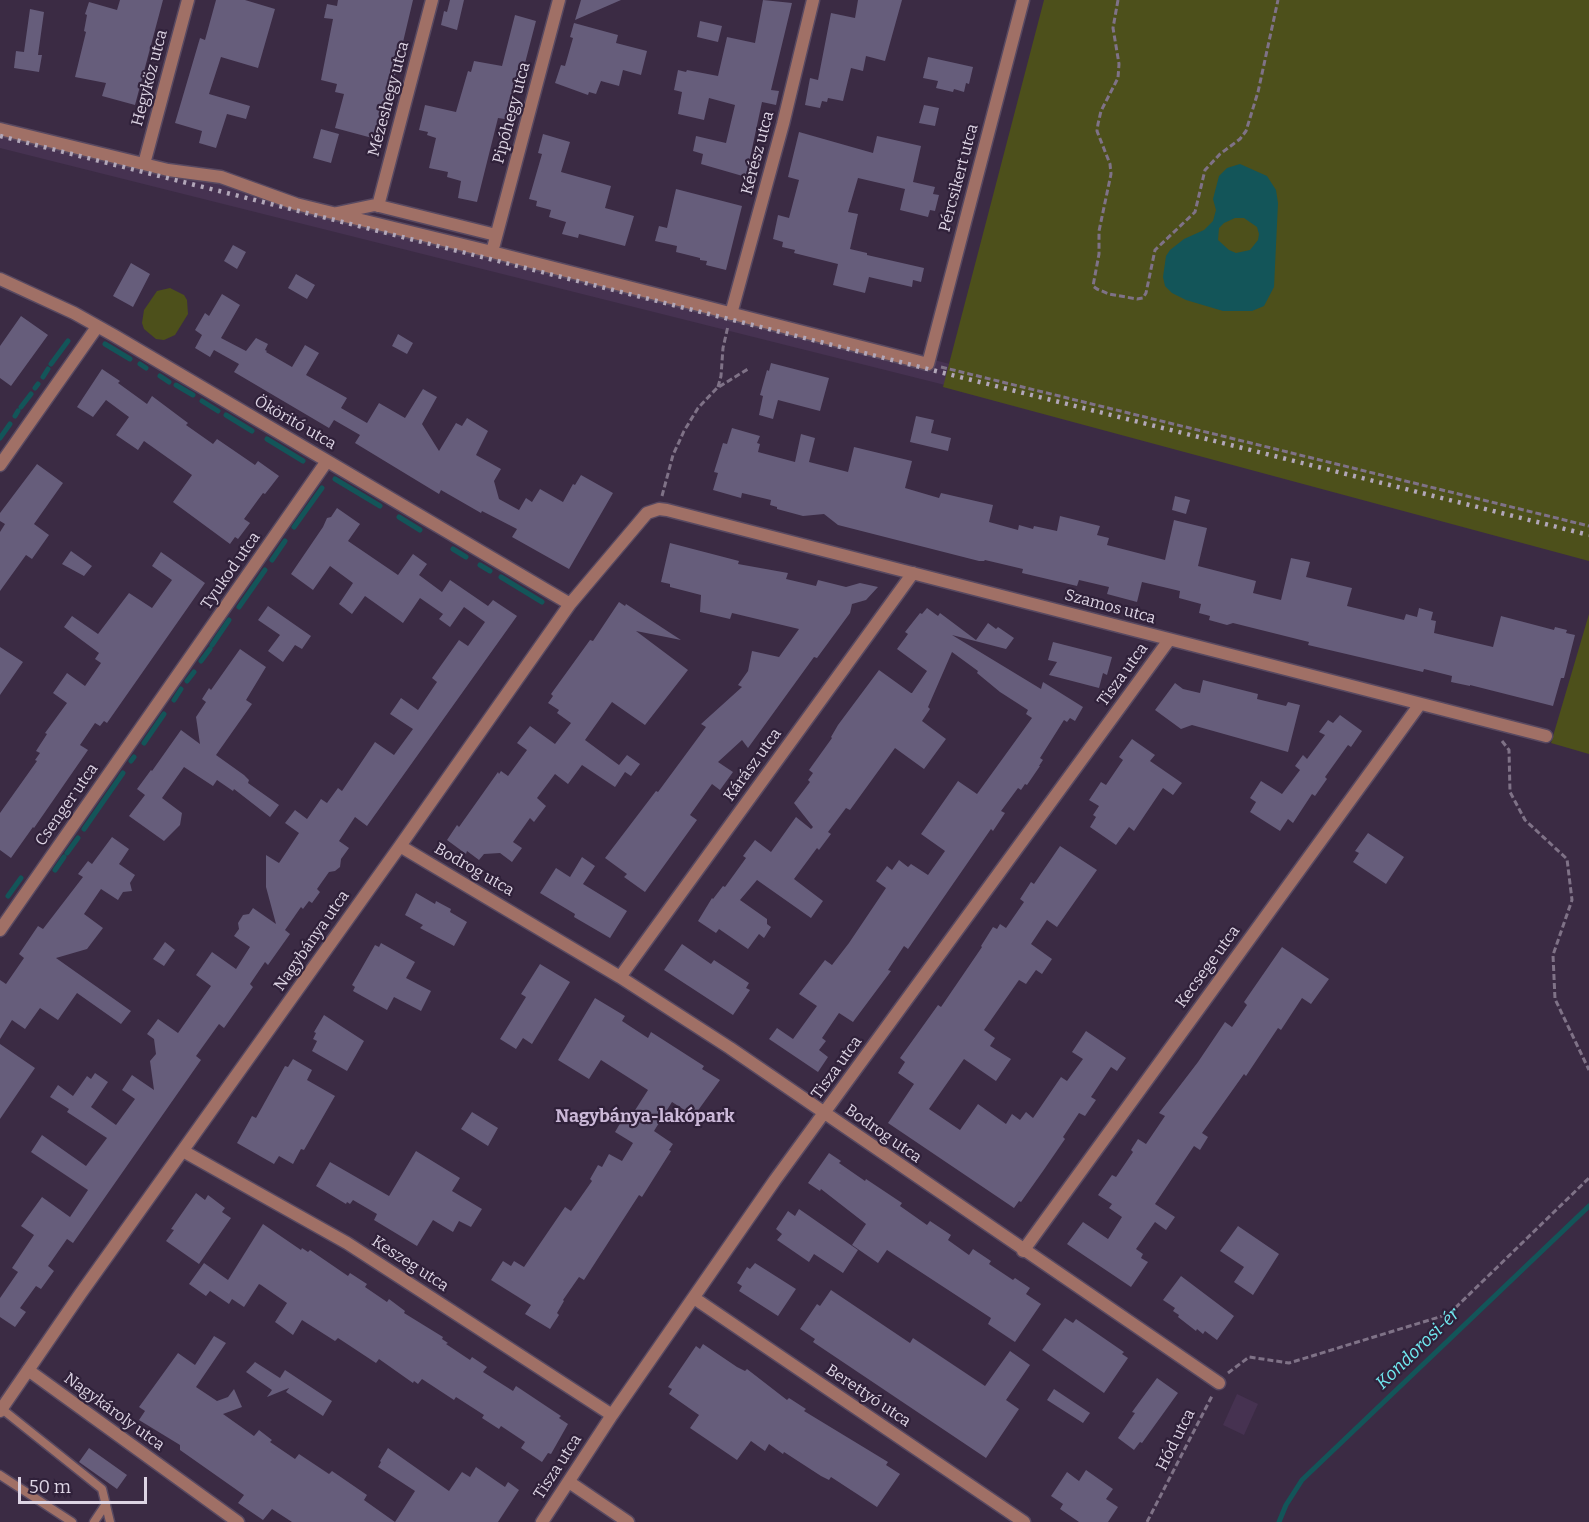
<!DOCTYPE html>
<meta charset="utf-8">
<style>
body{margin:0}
#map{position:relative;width:1589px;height:1522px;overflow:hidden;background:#3b2b44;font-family:Bitter,serif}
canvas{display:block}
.scale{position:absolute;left:18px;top:1477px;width:129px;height:27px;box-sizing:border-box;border:3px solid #ddd4e4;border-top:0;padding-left:8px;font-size:18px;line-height:21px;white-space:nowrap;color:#ddd4e4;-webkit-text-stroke:4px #30213a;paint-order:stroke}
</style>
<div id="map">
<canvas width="1589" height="1522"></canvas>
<div class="scale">50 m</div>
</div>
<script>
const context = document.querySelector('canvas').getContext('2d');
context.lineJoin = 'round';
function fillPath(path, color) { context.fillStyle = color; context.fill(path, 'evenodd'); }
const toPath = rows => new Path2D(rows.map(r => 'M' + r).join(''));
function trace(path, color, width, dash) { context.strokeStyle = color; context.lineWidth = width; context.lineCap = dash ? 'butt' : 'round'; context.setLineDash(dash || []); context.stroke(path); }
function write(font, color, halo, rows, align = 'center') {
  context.font = font + ' Bitter,serif'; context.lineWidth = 4.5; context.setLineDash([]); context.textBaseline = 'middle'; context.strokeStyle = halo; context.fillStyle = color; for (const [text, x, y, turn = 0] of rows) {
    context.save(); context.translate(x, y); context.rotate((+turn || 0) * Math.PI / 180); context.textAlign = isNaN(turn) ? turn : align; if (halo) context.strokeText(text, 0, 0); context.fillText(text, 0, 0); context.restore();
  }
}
fillPath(toPath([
 [0,126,950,364,945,385,0,148],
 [1237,1394,1258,1404,1244,1435,1223,1425]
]), '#463251');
fillPath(toPath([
 [1044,0,1589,0,1589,561,943,387],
 [170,288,184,295,187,300,188,314,175,335,164,340,156,339,144,329,142,323,144,310,157,291],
 [1589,614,1589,754,1551,743]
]), '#4d501b');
fillPath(toPath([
 [1240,164,1267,176,1276,190,1278,203,1274,287,1264,306,1252,311,1223,311,1186,300,1172,293,1165,286,1163,277,1166,256,1170,250,1184,239,1204,230,1213,221,1216,210,1213,199,1219,176,1227,168],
 [1235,218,1244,218,1257,227,1259,234,1258,240,1250,250,1236,253,1229,250,1218,240,1219,228,1224,223]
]), '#135559');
trace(toPath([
 [105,344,130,359],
 [51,364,68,341],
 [140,364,146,368],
 [160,376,169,382],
 [43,377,48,369],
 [176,385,193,395],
 [35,388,38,384],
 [202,401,218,411],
 [21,407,31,394],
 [226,415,252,431],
 [15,416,18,411],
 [0,438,10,424],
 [267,439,303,461],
 [335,479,380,506],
 [399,517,420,530],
 [294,527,322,488],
 [453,549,466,557],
 [272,560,285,541],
 [480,565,490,571],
 [501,577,542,602],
 [239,607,265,570],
 [212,645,229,620],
 [201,661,210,649],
 [187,681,194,672],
 [174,700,181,689],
 [144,743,164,714],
 [131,761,134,757],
 [84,829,123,773],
 [67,853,78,838],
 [55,870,64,857],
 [8,896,21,878],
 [1279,1522,1286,1505,1302,1480,1589,1206]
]), '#135559', 5);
fillPath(toPath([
 [120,0,163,0,135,105,102,96,106,83,75,77,86,32,84,31,87,15,85,14,89,2,117,10],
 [216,0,245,0,275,9,258,68,221,57,209,94,250,106,246,119,227,114,216,148,199,143,202,131,175,123,200,38,205,40],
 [338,0,413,0,389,101,386,101,376,139,335,128,344,94,335,92,337,84,321,80,333,19,324,18,327,4,337,6],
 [450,0,464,0,457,30,441,25,444,11,447,12],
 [581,0,621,0,575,20],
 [763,0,792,3,771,90,779,91,776,105,762,102,746,177,701,164,703,154,693,151,696,136,726,143,735,105,709,98,704,120,678,114,682,92,674,90,678,70,686,72,687,70,718,76,727,37,755,43],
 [858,0,902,0,885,61,866,56,863,71,851,68,843,101,828,98,827,102,822,101,820,108,805,105,810,78,818,80,831,13,855,18],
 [30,9,44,12,38,55,42,55,39,72,14,68,16,51,24,52],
 [515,15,536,21,524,67,520,66,512,98,516,99,511,120,498,118,477,202,458,198,461,181,447,177,448,172,429,168,436,138,427,135,428,132,419,130,425,105,456,112,468,71,471,72,474,61,502,66],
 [700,21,722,26,718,42,697,37],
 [574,23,618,35,616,43,647,51,641,75,623,70,619,86,601,81,596,94,589,92,588,95,555,83,561,65,565,66,573,38,570,37],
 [928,57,973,67,969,84,966,83,964,92,954,89,953,92,936,88,938,81,923,78],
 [924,105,939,108,935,126,919,123],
 [321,129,339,134,331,163,313,158],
 [799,132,873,153,877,136,921,146,913,182,935,187,933,194,939,195,935,211,930,210,928,217,900,210,905,189,858,178,848,212,858,214,850,249,867,253,867,255,924,268,921,282,913,280,912,287,869,277,865,293,833,285,838,264,794,253,795,250,782,247,783,242,773,239,778,215,789,218,799,180,788,177],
 [543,134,570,142,561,172,611,186,605,208,634,216,625,246,579,234,578,238,562,234,566,222,549,217,551,210,536,206,537,201,529,199,542,154,538,153],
 [676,189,742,206,726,270,706,265,707,261,700,260,700,258,676,252,677,246,655,241,659,226,667,228],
 [233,245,246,252,237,269,224,261],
 [131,263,150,274,133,307,113,296],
 [296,274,315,285,307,299,288,288],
 [222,294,240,305,221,338,246,351,256,338,268,344,265,350,267,351,266,352,292,367,305,345,319,353,306,375,347,398,341,408,367,423,379,403,405,418,423,389,437,397,422,424,439,451,456,423,462,426,467,418,488,431,476,455,501,469,494,481,499,499,519,510,526,498,532,502,540,489,563,502,573,484,575,485,581,475,613,493,569,569,512,537,517,529,482,511,481,513,441,490,439,494,355,443,360,435,334,420,329,428,234,372,239,364,214,350,210,357,195,348,202,335,195,330,205,313,209,316],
 [21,316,48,335,11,386,0,378,0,346],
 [398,334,413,343,407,354,392,346],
 [771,363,829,378,820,411,778,400,773,419,759,415,763,396,760,395,767,370,769,371],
 [102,369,120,381,118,383,147,404,152,396,188,423,186,425,213,444,217,439,255,465,258,461,279,476,265,494,263,493,244,519,250,523,238,539,235,537,230,544,173,502,192,475,144,441,138,450,116,435,129,417,106,400,93,417,77,407],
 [916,416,934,420,931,433,951,438,948,451,910,442],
 [732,428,760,436,757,443,760,444,758,452,795,462,801,434,815,438,809,462,848,472,854,447,912,461,905,488,939,498,941,493,993,505,989,522,1018,530,1019,525,1033,529,1034,526,1057,531,1060,516,1100,526,1097,535,1109,538,1107,545,1165,560,1174,520,1207,528,1198,566,1256,581,1253,593,1281,600,1291,558,1310,562,1306,577,1352,588,1347,606,1404,620,1406,614,1417,617,1419,608,1433,612,1431,620,1436,621,1434,633,1493,647,1501,616,1554,630,1555,627,1567,630,1566,633,1575,635,1564,678,1561,678,1553,706,1470,685,1470,686,1451,682,1452,676,1424,669,1423,672,1308,645,1309,642,1233,623,1227,625,1209,620,1210,616,1199,613,1201,604,1179,598,1180,591,1142,582,1137,602,1107,594,1109,587,1079,580,1077,586,1022,573,1023,569,985,560,984,561,979,561,838,525,824,514,803,516,777,509,777,507,770,505,771,500,742,493,741,498,713,490,718,473,714,472,723,443,727,444],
 [37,464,63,483,34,524,49,535,32,559,26,555,0,591,0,532,5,524,0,521,0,513],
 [1175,496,1190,500,1186,514,1172,510],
 [337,508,360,524,348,541,398,575,413,554,427,564,419,575,442,592,450,580,488,606,493,600,517,616,367,826,355,817,339,841,349,848,341,859,340,867,335,871,329,872,317,889,320,892,312,903,309,901,303,909,301,907,285,930,290,934,268,965,265,962,250,984,253,987,224,1028,219,1024,196,1056,201,1060,73,1243,67,1239,48,1266,54,1271,41,1289,36,1286,20,1308,26,1312,15,1327,0,1317,0,1298,18,1272,12,1268,34,1235,21,1226,42,1197,70,1217,88,1190,31,1152,42,1135,86,1166,107,1138,67,1112,69,1109,50,1097,58,1085,73,1096,87,1076,91,1079,95,1073,108,1082,91,1107,116,1125,135,1099,122,1090,132,1075,154,1090,150,1061,156,1054,154,1039,147,1034,158,1019,178,1033,211,986,196,975,212,952,236,969,250,947,234,936,239,929,238,923,243,915,249,914,253,908,276,924,266,887,266,855,279,863,299,833,285,823,295,810,307,819,321,799,327,803,338,788,342,791,375,742,394,755,413,729,390,714,401,698,418,710,437,682,432,678,459,640,468,646,485,622,464,607,450,627,439,619,443,614,420,598,403,623,365,596,352,614,339,604,353,583,330,566,313,590,291,574,323,527,327,518,331,517],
 [670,543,739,561,738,564,788,573,786,579,816,586,818,580,846,587,860,583,878,587,866,600,852,604,850,613,817,658,814,657,748,748,742,740,718,762,733,772,720,790,712,784,690,815,697,820,645,892,624,877,627,874,605,858,656,791,658,792,706,727,701,724,742,687,738,685,748,671,752,651,779,657,799,629,732,613,730,619,700,612,701,595,670,587,670,584,661,582],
 [71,551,92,566,84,576,62,564],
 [161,552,205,583,107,723,104,721,100,726,95,723,80,745,88,750,34,828,33,827,11,858,0,850,0,813,37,761,35,760,40,753,36,751,47,734,45,733,67,703,53,693,67,673,85,686,101,663,95,659,99,653,64,627,72,616,98,634,129,593,152,608,172,580,152,566],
 [619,602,625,606,626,604,681,640,636,631,688,670,645,725,612,702,585,740,619,765,627,755,640,764,631,776,625,772,615,787,582,765,568,784,555,774,537,798,546,806,534,822,530,818,513,842,522,848,512,862,500,853,484,854,479,860,467,851,466,854,447,840,457,825,459,827,498,772,499,774,501,771,508,776,527,750,517,743,530,726,555,744,571,723,557,713,559,710,548,703,553,696,551,694,590,640,593,641],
 [268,606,311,636,302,649,295,645,283,662,268,651,280,635,258,620],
 [927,608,938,616,940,613,976,640,988,623,996,629,998,627,1014,638,1006,649,952,635,1041,689,1043,682,1083,707,1075,721,1070,718,1067,722,1064,720,1040,758,1043,760,1039,766,1040,766,1027,785,1025,784,1021,790,1018,788,1001,811,1005,813,993,831,991,829,908,949,904,946,888,970,891,971,853,1022,839,1013,822,1038,826,1041,819,1050,828,1057,818,1072,769,1039,777,1028,793,1039,817,1006,799,994,825,960,832,965,849,943,886,888,876,881,887,866,892,870,899,860,908,867,911,864,928,875,945,851,921,834,958,781,977,794,1032,718,1026,714,1028,710,1000,692,977,673,978,671,952,652,928,707,930,709,922,721,946,739,924,769,895,748,850,810,846,808,828,832,831,834,819,850,817,848,794,879,823,901,811,918,757,880,740,900,767,919,767,924,771,927,764,938,759,934,748,949,719,929,716,933,698,921,712,898,713,899,723,886,725,887,746,858,743,856,755,840,771,852,796,817,811,829,813,827,794,803,810,782,808,780,813,773,809,770,832,738,831,737,838,725,879,670,911,693,912,693,927,671,897,649,908,634,905,632,920,613,922,614],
 [1053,642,1112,657,1107,675,1103,673,1099,688,1049,675,1057,662,1048,660],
 [0,647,23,662,0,695],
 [240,649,266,667,246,700,252,704,216,755,244,775,249,780,248,783,279,805,270,817,234,789,233,791,217,780,213,786,184,767,162,798,182,813,180,825,164,841,129,816,145,795,137,789,151,770,152,771,181,730,200,744,196,717,206,702,202,699,209,688,211,690],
 [1203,680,1258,694,1257,699,1286,706,1288,702,1300,705,1288,752,1192,725,1181,729,1155,710,1175,683,1183,689,1200,693],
 [1340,715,1362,731,1351,747,1348,745,1325,777,1327,779,1315,796,1312,794,1293,823,1288,819,1280,831,1250,812,1256,802,1250,798,1261,781,1282,794,1300,770,1295,766,1303,755,1307,759,1325,735,1319,732,1328,720,1333,723],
 [1132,739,1155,755,1150,761,1182,783,1173,795,1163,788,1134,831,1129,827,1116,845,1090,827,1096,817,1093,815,1099,806,1089,800,1101,782,1106,785,1123,760,1119,757],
 [1368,833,1404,857,1386,884,1353,862,1359,853,1355,851],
 [112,837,129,849,119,864,135,875,130,883,132,891,123,892,118,900,101,889,84,914,103,928,87,949,56,958,131,1011,121,1024,77,993,58,1020,40,1008,25,1029,12,1020,0,1039,0,980,6,984,24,958,19,954,38,926,43,929,83,877,78,874,88,861,92,864],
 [1060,846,1097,870,1057,927,1047,920,1031,944,1052,959,1042,974,1036,970,1026,984,1019,980,984,1030,995,1038,990,1046,1011,1059,996,1081,964,1059,929,1109,960,1130,978,1104,1006,1124,1012,1114,1020,1120,1026,1112,1033,1118,1061,1077,1067,1081,1083,1059,1072,1052,1086,1031,1126,1058,1117,1071,1111,1067,1091,1097,1096,1100,1085,1116,1079,1113,1063,1137,1065,1139,1043,1171,1021,1202,1019,1201,1014,1208,888,1123,914,1084,898,1073,905,1062,900,1058,938,1005,941,1007,982,947,981,946,993,927,997,929,1000,924,1006,928,1024,902,1020,899,1031,882,1034,884],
 [582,857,595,866,583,884,627,911,610,938,574,917,575,914,540,893,556,868,570,877],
 [416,893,435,904,436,901,451,909,450,912,467,922,454,946,420,928,423,925,405,915],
 [165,942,175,950,164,966,153,959],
 [381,943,415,962,406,978,431,991,421,1011,394,997,387,1010,353,991,355,987,352,985,375,945,379,947],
 [682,944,711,964,714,960,749,983,746,988,750,990,733,1015,664,970],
 [1282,947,1329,979,1311,1004,1302,998,1281,1030,1278,1028,1246,1076,1244,1074,1202,1133,1208,1137,1200,1150,1194,1146,1155,1204,1175,1217,1166,1230,1155,1222,1136,1249,1143,1254,1141,1258,1148,1262,1131,1287,1067,1244,1083,1222,1108,1239,1122,1217,1109,1208,1112,1204,1098,1195,1112,1175,1116,1177,1133,1152,1131,1150,1138,1139,1146,1144,1165,1116,1159,1113,1198,1062,1225,1022,1232,1027,1247,1005,1244,1002],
 [540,964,570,982,532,1044,523,1038,516,1049,500,1039,526,997,521,994],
 [595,998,625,1016,622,1021,648,1038,651,1032,704,1066,702,1069,720,1080,694,1116,672,1102,654,1131,673,1144,669,1150,671,1151,642,1197,639,1195,584,1280,579,1277,563,1300,564,1301,557,1313,559,1315,550,1329,525,1314,531,1305,491,1280,503,1261,511,1266,514,1261,524,1267,565,1207,571,1211,592,1181,590,1179,598,1165,602,1167,609,1154,622,1161,633,1143,615,1132,625,1115,630,1118,648,1090,601,1060,589,1079,558,1060],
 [324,1015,364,1041,347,1071,312,1051,317,1041,313,1039,316,1033,314,1032],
 [0,1044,35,1068,0,1119],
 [293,1059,312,1070,307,1080,335,1096,304,1150,301,1149,293,1164,279,1156,274,1164,237,1143,252,1116,256,1118,285,1066,288,1067],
 [472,1112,498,1128,488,1146,461,1129],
 [416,1151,460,1178,452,1191,482,1209,471,1227,459,1221,453,1232,433,1220,417,1246,374,1220,377,1214,353,1200,350,1204,347,1202,346,1204,316,1186,330,1162,389,1196],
 [829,1153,841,1161,839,1163,865,1181,866,1179,902,1203,900,1206,927,1225,930,1221,951,1235,948,1240,969,1255,973,1249,991,1261,989,1264,1013,1280,1015,1278,1030,1288,1026,1294,1041,1304,1015,1342,988,1324,991,1318,887,1250,878,1263,852,1245,866,1224,821,1189,820,1191,808,1183],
 [196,1193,205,1200,208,1195,225,1208,222,1212,231,1218,199,1264,166,1241,174,1230,171,1229],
 [799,1209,858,1250,843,1273,814,1254,809,1262,777,1240,782,1234,776,1229,788,1211,795,1216],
 [263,1224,301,1250,302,1248,308,1252,310,1250,348,1276,350,1273,367,1284,365,1287,387,1302,389,1299,405,1311,404,1313,443,1337,442,1339,448,1343,446,1344,470,1360,472,1357,487,1367,483,1372,513,1391,516,1386,561,1416,559,1418,568,1424,551,1454,548,1453,542,1462,521,1448,525,1442,501,1426,499,1429,482,1418,484,1415,456,1397,454,1400,422,1379,418,1384,414,1381,413,1383,379,1359,376,1363,338,1338,335,1341,302,1320,293,1335,275,1322,287,1303,261,1285,259,1284,244,1307,232,1299,229,1304,210,1291,206,1296,189,1284,204,1263,228,1280],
 [1238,1226,1279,1254,1253,1295,1234,1282,1244,1267,1220,1251],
 [755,1263,796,1289,778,1316,739,1291,742,1286,737,1283,747,1267,750,1269],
 [1181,1276,1234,1316,1217,1340,1205,1331,1203,1334,1197,1329,1196,1331,1178,1317,1179,1315,1173,1311,1175,1308,1163,1300],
 [831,1290,910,1343,913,1338,985,1386,1010,1351,1030,1365,1006,1400,1019,1409,986,1458,813,1342,815,1339,800,1329,817,1304,820,1306],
 [1065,1318,1073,1323,1076,1319,1124,1352,1122,1354,1128,1358,1104,1393,1042,1350],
 [214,1336,226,1343,196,1387,217,1401,228,1397,234,1389,242,1407,223,1414,254,1436,259,1430,272,1440,270,1442,295,1459,299,1454,329,1474,332,1471,367,1495,364,1500,395,1522,415,1491,378,1467,381,1462,380,1461,388,1448,449,1491,462,1472,470,1477,476,1467,505,1487,508,1482,519,1490,498,1522,292,1522,272,1509,263,1520,238,1503,244,1495,180,1450,180,1445,139,1420,145,1411,139,1407,178,1353,195,1365],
 [703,1344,737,1367,745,1371,747,1369,787,1400,789,1398,806,1409,804,1411,888,1462,886,1465,900,1474,877,1507,831,1477,829,1480,821,1476,784,1452,783,1454,769,1444,765,1451,751,1441,737,1460,690,1428,699,1415,669,1394,672,1389,668,1387,696,1346,700,1349],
 [255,1362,280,1378,285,1370,332,1401,323,1416,286,1392,289,1388,267,1397,272,1390,246,1372],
 [1157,1378,1178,1393,1142,1443,1140,1442,1134,1450,1118,1438,1135,1413,1132,1412],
 [1054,1389,1090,1413,1083,1423,1047,1400],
 [89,1448,127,1475,117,1489,79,1462],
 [1086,1470,1113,1489,1106,1499,1118,1507,1108,1522,1079,1522,1060,1509,1063,1504,1051,1496,1067,1472,1079,1481]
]), '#665d7b');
const lane = toPath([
 [2,1409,102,1489,110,1522],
 [0,1475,72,1522],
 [94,1522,106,1504]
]);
const street = toPath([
 [0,129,168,170,221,177,296,204,492,252,928,364,1023,0],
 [144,164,188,0],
 [378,206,432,0],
 [337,213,375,205,496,235],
 [492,252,559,0],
 [0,279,74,313,115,336,570,604],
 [731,314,783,124,813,0],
 [0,465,97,327],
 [400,846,620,977,730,1048,1219,1383],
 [0,930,327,461],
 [620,977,913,573],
 [183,1151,347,1243,612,1415],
 [1023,1251,1420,704],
 [694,1298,1024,1522],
 [28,1370,238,1522],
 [0,1411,81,1293,400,846,570,604,647,513,659,509,667,510,1546,736],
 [569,1482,628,1522],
 [542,1522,612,1415,775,1180,1169,640]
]);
trace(lane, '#584961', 11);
trace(street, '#584961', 15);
trace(toPath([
 [1118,0,1113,28,1119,64,1118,78,1101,111,1098,124,1097,131,1110,164,1111,174,1099,231,1099,254,1093,286,1097,289,1109,294,1137,299,1143,298,1146,293,1155,250,1195,212,1205,170,1220,154,1240,139,1246,131,1258,92,1278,0],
 [941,367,1589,526],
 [718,387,721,376,723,348,728,326],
 [662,496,673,455,684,431,698,408,717,388,748,369],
 [1502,741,1509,750,1510,792,1525,820,1567,859,1572,900,1553,955,1555,999,1589,1070],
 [1228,1373,1249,1357,1289,1363,1449,1314,1589,1178],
 [1147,1522,1212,1396]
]), '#7f7287', 3, [6, 3]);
trace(lane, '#a07066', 8);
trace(street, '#a07066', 12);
trace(toPath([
 [0,136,1589,535]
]), '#b2a7b9', 4.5, [3, 6]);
write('16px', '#ddd4e4', '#30213a', [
 ["Hegyköz utca",150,78,-75],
 ["Mézeshegy utca",389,99,-75],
 ["Pipóhegy utca",512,113,-75],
 ["Kérész utca",758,153,-75],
 ["Pércsikert utca",959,178,-75],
 ["Ököritó utca",295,423,30],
 ["Tyukod utca",231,571,-55],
 ["Szamos utca",1110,607,15],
 ["Tisza utca",1123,675,-54],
 ["Kárász utca",753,765,-54],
 ["Csenger utca",67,805,-55],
 ["Bodrog utca",474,870,30],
 ["Nagybánya utca",312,941,-55],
 ["Kecsege utca",1208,967,-54],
 ["Tisza utca",837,1068,-54],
 ["Bodrog utca",883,1134,35],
 ["Keszeg utca",410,1264,33],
 ["Berettyó utca",868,1396,34],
 ["Nagykároly utca",114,1412,36],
 ["Hód utca",1176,1440,-63],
 ["Tisza utca",558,1467,-57]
]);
write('bold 18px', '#cbb8d8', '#30213a', [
 ["Nagybánya-lakópark",645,1117]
]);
write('italic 18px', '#71eaf1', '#30213a', [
 ["Kondorosi-ér",1418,1349,-44]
]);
</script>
